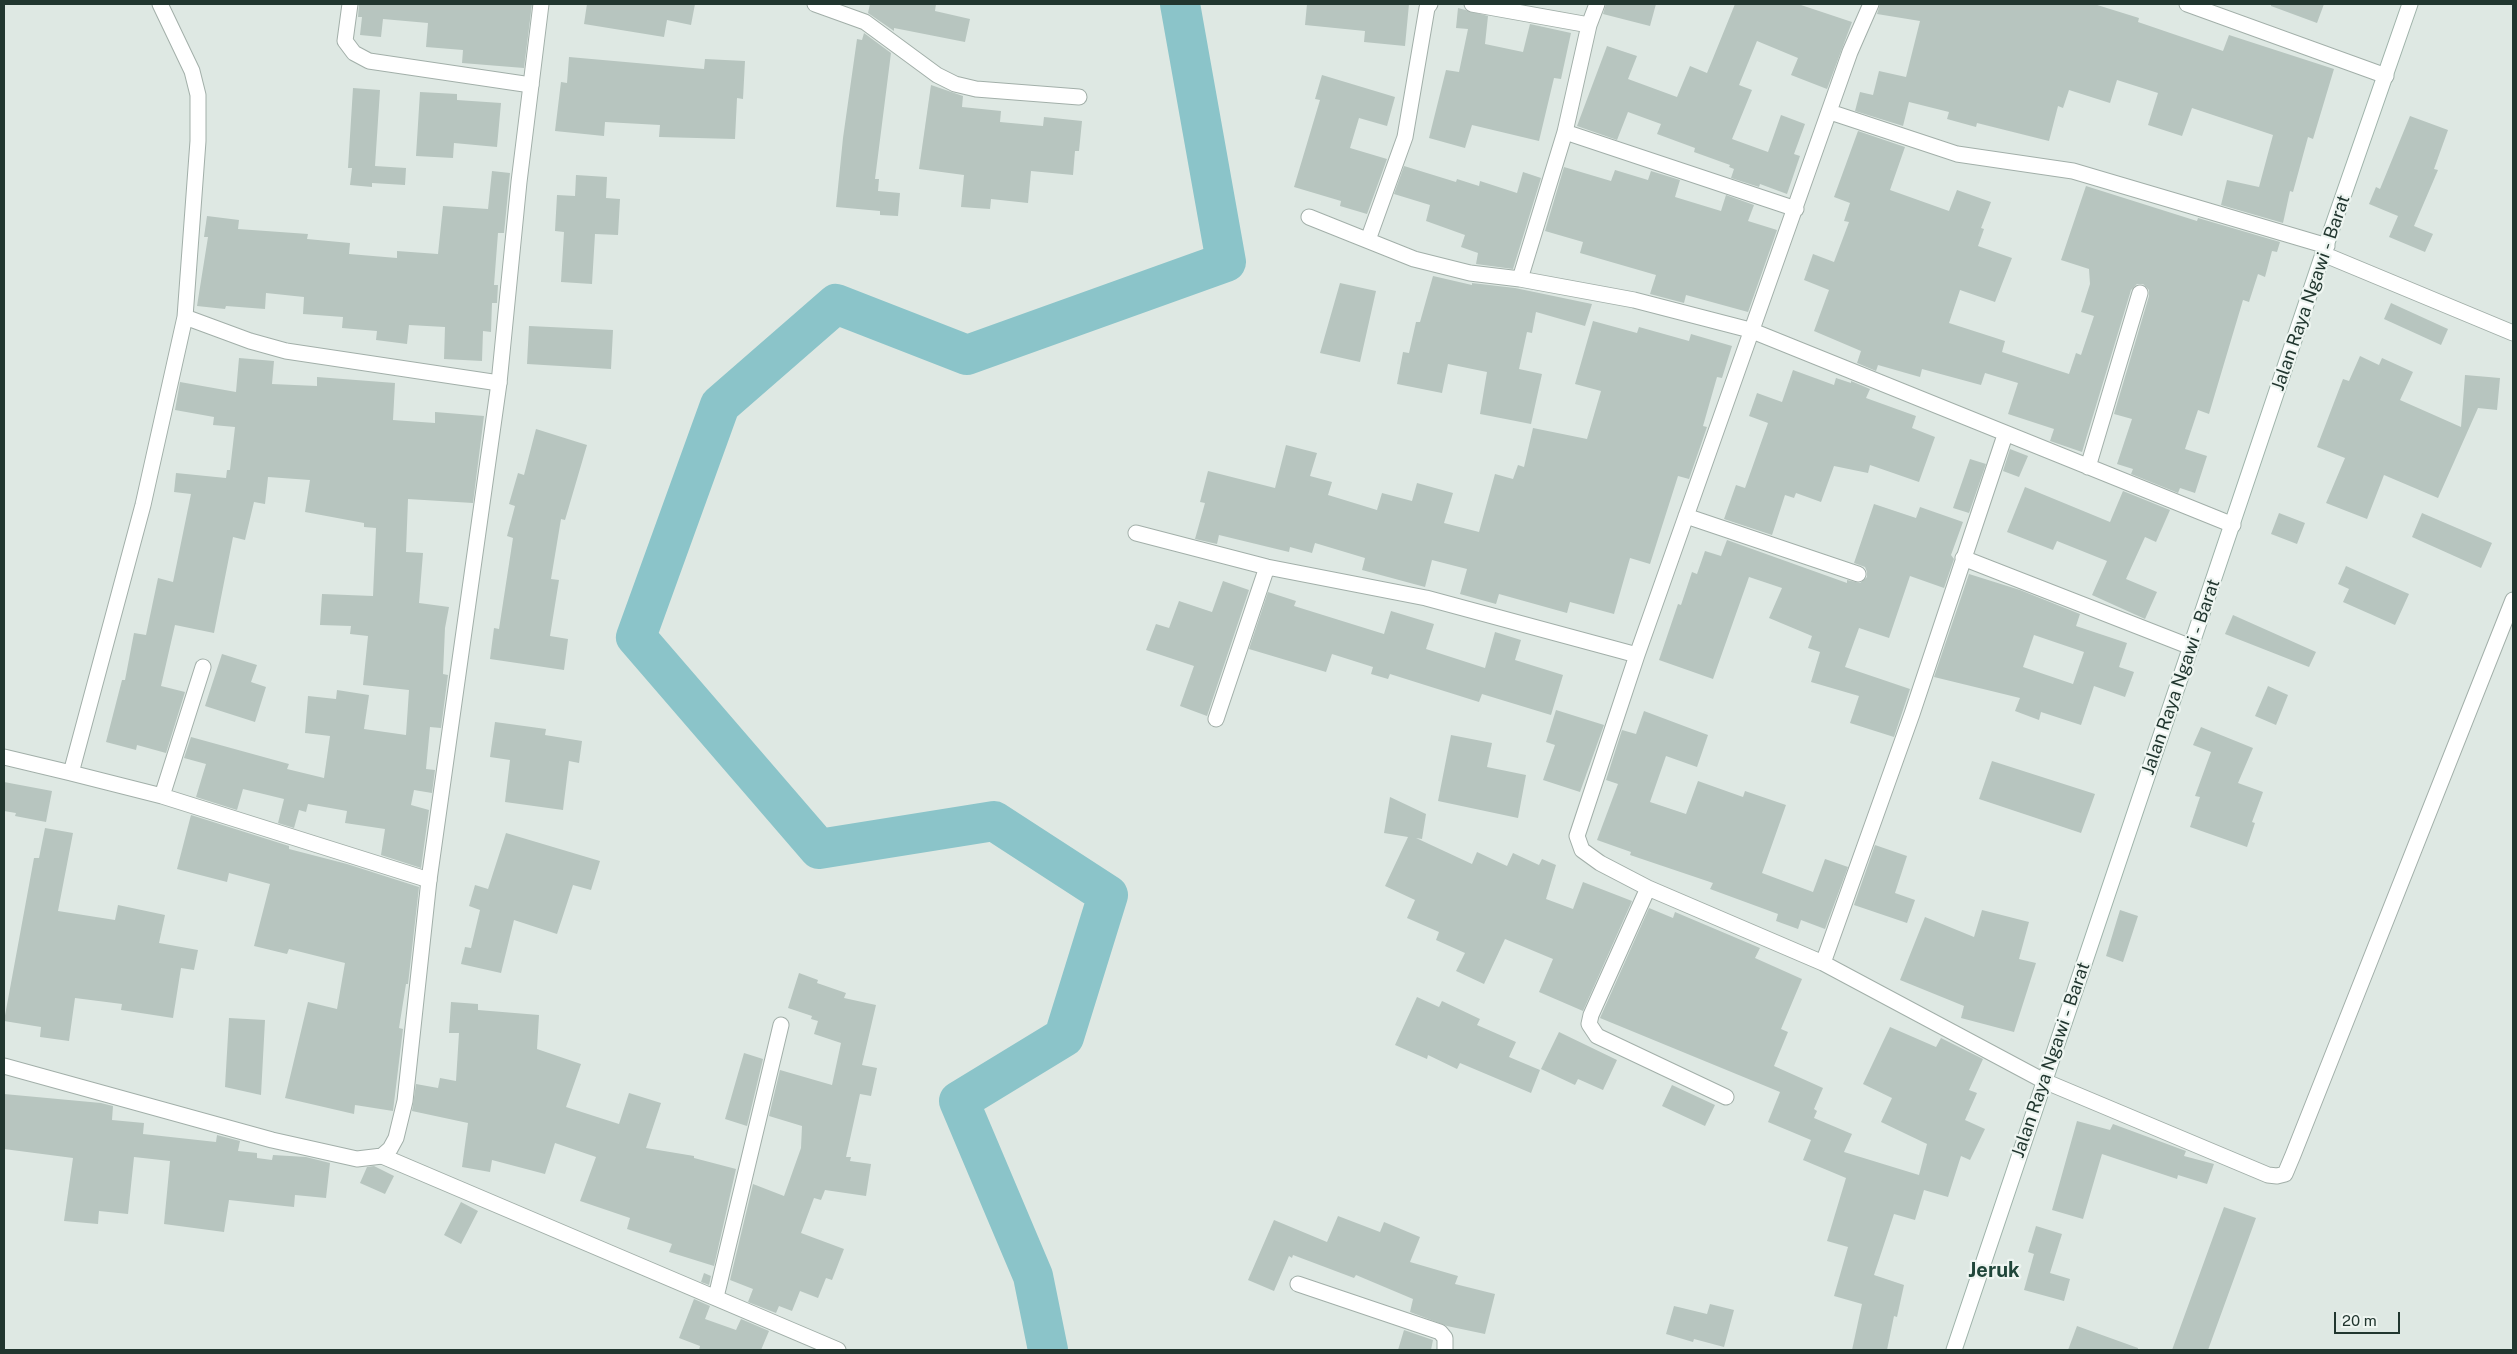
<!DOCTYPE html>
<style>
body{margin:0}
#map{position:relative;width:2517px;height:1354px;overflow:hidden;background:#dee8e3;font-family:"Public Sans",sans-serif}
canvas{display:block}
.frame{position:absolute;inset:0;border:5px solid #21362f;pointer-events:none}
.scale{position:absolute;left:2334px;top:1312px;width:66px;height:22px;box-sizing:border-box;border:2px solid #21362f;border-top:0;padding-left:6px;font-size:15px;line-height:18px;white-space:nowrap;color:#21362f;-webkit-text-stroke:4px #eef5f1;paint-order:stroke}
</style>
<div id="map">
<canvas width="2517" height="1354"></canvas>
<div class="frame"></div>
<div class="scale">20 m</div>
</div>
<script>
const context = document.querySelector('canvas').getContext('2d');
context.lineJoin = 'round';
const toPath = rows => new Path2D(rows.map(r => 'M' + r).join(''));
function trace(path, color, width, dash) { context.strokeStyle = color; context.lineWidth = width; context.lineCap = dash ? 'butt' : 'round'; context.setLineDash(dash || []); context.stroke(path); }
function fillPath(path, color) { context.fillStyle = color; context.fill(path, 'evenodd'); }
function write(font, color, halo, rows, align = 'center') {
  context.font = font + ' "Public Sans",sans-serif'; context.lineWidth = 4.5; context.setLineDash([]); context.textBaseline = 'middle'; context.strokeStyle = halo; context.fillStyle = color; for (const [text, x, y, turn = 0] of rows) {
    context.save(); context.translate(x, y); context.rotate((+turn || 0) * Math.PI / 180); context.textAlign = isNaN(turn) ? turn : align; if (halo) context.strokeText(text, 0, 0); context.fillText(text, 0, 0); context.restore();
  }
}
trace(toPath([
 [1048,1350,1033,1276,959,1101,1064,1037,1108,895,994,821,819,849,636,637,720,405,836,304,967,355,1226,262,1180,4]
]), '#8bc4c9', 40);
fillPath(toPath([
 [359,4,532,4,524,68,462,63,463,50,426,47,428,23,383,19,381,37,360,35,362,17,358,17],
 [587,4,695,4,691,25,667,20,664,37,584,24],
 [870,4,936,4,935,11,970,19,965,42,894,28,894,31,868,13],
 [1307,4,1409,4,1405,46,1364,42,1365,31,1305,25],
 [1606,4,1656,4,1650,26,1603,14],
 [1735,4,1798,4,1852,22,1827,89,1791,75,1798,58,1757,41,1739,85,1752,90,1732,139,1768,152,1781,115,1805,124,1794,154,1800,156,1787,194,1760,184,1759,187,1731,178,1734,169,1729,167,1730,165,1694,152,1695,148,1657,134,1661,124,1628,112,1617,140,1577,126,1607,46,1637,56,1628,79,1677,97,1690,66,1707,73],
 [1880,4,2094,4,2139,18,2138,22,2223,51,2229,35,2334,69,2313,139,2308,137,2293,192,2290,191,2283,223,2221,205,2227,180,2259,187,2273,135,2192,108,2182,136,2148,125,2158,93,2117,80,2110,103,2069,90,2063,108,2058,106,2049,141,1977,123,1976,127,1947,119,1949,112,1909,102,1903,126,1855,111,1860,92,1873,95,1879,71,1906,77,1920,21,1877,14],
 [2271,4,2324,4,2317,23,2271,6],
 [1458,8,1488,16,1485,44,1523,52,1530,24,1571,33,1561,79,1554,78,1539,141,1472,125,1465,148,1429,138,1446,70,1459,72,1468,29,1456,28],
 [864,33,891,53,875,179,879,179,878,191,900,193,898,216,880,215,880,211,836,207,843,138,857,39,862,40],
 [569,57,704,69,705,59,745,61,743,99,737,98,735,139,659,137,660,125,605,122,604,136,555,131,561,82,567,83],
 [1322,75,1395,97,1387,126,1359,118,1350,148,1387,159,1367,214,1340,206,1341,201,1294,187,1320,100,1315,99],
 [931,85,963,96,962,107,1001,111,1000,122,1043,126,1044,117,1082,121,1079,151,1075,151,1073,175,1031,171,1028,203,991,199,990,209,961,207,964,175,919,169],
 [353,88,380,90,375,166,406,168,405,185,372,183,372,187,350,185,352,168,348,168],
 [420,92,457,94,457,100,501,103,497,147,454,143,453,158,416,156],
 [2410,116,2448,130,2434,169,2438,170,2414,226,2433,234,2425,252,2389,237,2398,216,2369,204,2376,187,2380,189],
 [1858,131,1905,147,1890,190,1949,211,1957,190,1991,202,1981,228,1984,229,1978,246,2012,258,1995,302,1960,290,1949,323,2005,341,2002,352,2069,374,2076,353,2081,355,2094,316,2081,312,2090,284,2089,269,2061,260,2086,186,2197,221,2198,218,2280,242,2277,252,2272,251,2265,277,2258,274,2249,302,2243,300,2209,414,2198,410,2185,449,2207,456,2195,493,2180,488,2178,493,2131,474,2133,469,2117,464,2132,419,2114,414,2149,296,2149,290,2143,284,2137,284,2131,290,2082,452,2050,441,2054,429,2008,414,2018,383,1985,373,1981,385,1922,369,1920,377,1878,365,1876,371,1857,363,1861,351,1814,331,1829,290,1804,280,1813,254,1834,262,1849,222,1844,221,1850,203,1834,197],
 [1404,166,1456,182,1457,179,1479,186,1480,181,1517,193,1523,172,1541,178,1513,269,1476,264,1478,253,1461,247,1465,235,1426,221,1430,205,1394,194],
 [1564,167,1611,181,1615,170,1648,180,1651,171,1680,180,1675,197,1721,211,1726,195,1754,205,1748,221,1777,230,1748,312,1686,295,1684,303,1650,294,1656,275,1580,253,1583,242,1545,231],
 [492,171,510,173,504,233,498,233,494,285,498,285,497,303,492,303,491,332,483,331,482,361,444,359,445,327,409,325,407,344,376,340,377,331,342,328,343,317,303,314,304,297,266,293,265,309,226,306,225,309,197,306,208,237,204,237,207,216,239,220,238,229,308,234,307,239,350,243,349,254,397,258,397,251,438,254,443,206,488,209],
 [576,175,607,177,606,198,620,199,618,235,595,234,592,284,561,282,564,232,555,231,557,195,575,196],
 [1433,276,1472,285,1472,283,1515,288,1592,304,1585,326,1536,312,1532,333,1527,332,1519,369,1542,374,1531,424,1480,414,1487,372,1448,364,1442,393,1397,384,1403,352,1409,353,1416,322,1420,322],
 [1340,283,1376,291,1360,362,1320,353],
 [2391,303,2448,329,2441,345,2384,319],
 [1593,321,1637,333,1639,327,1689,341,1691,334,1732,346,1722,378,1717,377,1703,426,1707,427,1689,479,1678,476,1650,564,1630,558,1614,614,1570,602,1567,613,1499,594,1496,604,1460,594,1467,569,1432,560,1425,587,1362,570,1365,558,1315,543,1312,553,1290,547,1289,552,1219,535,1217,544,1195,539,1205,503,1200,502,1208,471,1275,488,1286,445,1317,453,1310,476,1332,482,1328,495,1377,510,1382,493,1412,501,1417,483,1453,493,1444,523,1479,532,1495,474,1513,479,1518,465,1524,467,1533,428,1587,439,1601,391,1575,384],
 [529,326,613,330,611,369,527,364],
 [2360,356,2379,365,2382,358,2413,372,2400,400,2461,427,2465,375,2500,378,2497,410,2478,408,2438,498,2384,475,2367,519,2326,503,2345,458,2317,447,2343,379,2349,381],
 [239,358,274,361,272,384,317,386,317,377,395,383,393,420,435,423,435,412,484,416,473,503,408,499,406,552,423,553,419,603,449,607,445,628,443,674,448,675,441,728,430,727,426,769,435,770,432,793,414,790,411,805,429,810,421,868,381,855,385,829,345,823,347,811,308,804,306,812,299,810,294,828,278,823,284,799,243,789,237,810,196,797,206,764,184,758,191,737,289,764,287,769,324,778,330,736,305,733,308,696,336,699,337,690,369,695,364,729,406,735,409,690,363,685,368,636,350,634,351,626,320,625,322,594,373,596,376,528,364,527,364,523,305,512,310,480,268,477,265,504,254,502,245,540,233,537,214,633,175,625,161,686,185,692,166,753,137,745,136,750,106,742,122,680,125,680,134,633,146,635,158,578,173,582,191,494,174,492,176,473,226,478,227,470,230,470,235,427,213,425,214,417,175,410,180,382,236,392],
 [1793,370,1834,385,1836,378,1851,383,1851,381,1870,389,1866,398,1916,416,1912,428,1935,437,1919,482,1870,465,1868,473,1834,466,1821,502,1796,493,1794,498,1785,495,1772,535,1724,519,1736,485,1745,488,1768,423,1749,416,1757,393,1782,402],
 [536,429,587,445,565,520,561,519,551,579,559,580,550,636,568,639,564,670,490,659,494,628,499,629,513,538,507,536,515,506,509,504,518,473,524,475],
 [2010,449,2028,456,2019,477,2003,471],
 [1970,459,1986,464,1969,513,1953,508],
 [2025,487,2110,522,2123,491,2170,510,2156,542,2145,537,2126,579,2157,592,2145,619,2092,595,2107,561,2057,541,2053,550,2007,532],
 [1874,504,1916,518,1920,507,1963,522,1951,555,1954,559,1944,588,1910,576,1889,638,1859,628,1845,667,1910,689,1894,737,1850,723,1859,696,1811,682,1820,652,1808,648,1812,636,1769,618,1782,588,1749,577,1713,679,1659,660,1678,604,1681,605,1692,572,1697,574,1705,551,1721,556,1727,540,1847,583,1847,580,1860,583,1867,577,1867,572,1865,567,1854,563],
 [2279,513,2305,523,2297,544,2271,534],
 [2422,513,2492,543,2481,568,2412,537],
 [2346,566,2409,594,2395,625,2343,602,2349,589,2338,584],
 [1969,574,2020,590,2080,614,2076,626,2127,643,2119,667,2134,672,2125,697,2094,686,2081,725,2041,712,2039,720,2015,711,2020,698,1934,677],
 [2034,635,2084,652,2073,684,2023,667],
 [1223,581,1249,590,1207,716,1180,706,1194,666,1146,650,1156,624,1169,628,1179,601,1212,612],
 [1268,592,1296,601,1294,606,1384,634,1391,611,1434,624,1426,649,1485,668,1495,632,1521,640,1515,660,1563,675,1551,715,1482,694,1479,702,1390,674,1388,679,1371,674,1373,667,1332,654,1326,672,1249,649],
 [2233,615,2316,652,2309,667,2225,634],
 [222,654,257,665,251,682,266,687,255,722,205,706],
 [2268,686,2288,695,2276,725,2255,716],
 [1556,710,1604,725,1580,792,1543,780,1555,745,1546,742],
 [1644,711,1708,735,1697,767,1666,756,1650,802,1686,814,1698,781,1743,797,1745,791,1786,805,1762,873,1813,892,1825,859,1848,867,1825,929,1801,920,1798,929,1776,921,1778,914,1710,889,1713,883,1630,855,1631,852,1597,840,1618,784,1606,780,1622,730,1636,734],
 [495,722,546,729,545,735,582,741,579,763,569,761,563,810,505,802,510,760,490,757],
 [2201,727,2253,748,2238,783,2263,792,2252,822,2255,823,2247,847,2190,827,2200,797,2195,796,2211,752,2193,745],
 [1451,735,1492,743,1487,767,1526,775,1518,818,1438,801],
 [1992,761,2095,794,2081,833,1979,799],
 [4,782,52,791,46,822,15,816,16,813,4,811],
 [1390,797,1426,814,1422,839,1416,838,1472,864,1477,852,1507,866,1513,853,1539,865,1542,859,1556,865,1546,899,1573,909,1583,882,1632,901,1583,1011,1539,992,1553,959,1505,939,1484,984,1456,971,1465,953,1436,940,1439,932,1407,918,1415,900,1385,886,1408,837,1384,833],
 [191,815,289,846,289,849,347,864,419,887,408,984,406,984,399,1028,403,1029,393,1111,355,1105,354,1114,285,1098,308,1002,337,1009,345,963,289,949,287,954,254,946,270,884,229,873,227,882,177,869],
 [45,828,73,833,58,911,115,920,118,905,165,915,159,943,198,950,194,970,181,968,173,1018,121,1010,122,1004,75,998,69,1041,40,1037,41,1027,4,1021,34,858,39,858],
 [506,833,600,861,591,890,573,885,557,934,514,920,501,973,461,964,465,947,471,948,480,910,469,906,475,885,488,889],
 [1875,845,1907,856,1895,893,1915,900,1907,923,1854,905],
 [1649,908,1673,918,1675,912,1760,948,1755,958,1802,979,1781,1029,1788,1032,1774,1066,1823,1088,1814,1109,1817,1111,1814,1118,1852,1134,1844,1152,1919,1175,1927,1144,1881,1122,1892,1098,1863,1084,1890,1027,1936,1047,1941,1038,1983,1059,1969,1090,1977,1093,1965,1120,1985,1129,1970,1160,1961,1156,1948,1197,1924,1190,1915,1220,1894,1214,1874,1275,1904,1285,1897,1317,1894,1316,1887,1350,1852,1350,1862,1304,1834,1296,1848,1247,1827,1241,1846,1178,1803,1160,1811,1140,1768,1122,1780,1092,1600,1018],
 [1982,910,2029,922,2019,959,2036,963,2014,1032,1961,1018,1964,1006,1900,980,1925,917,1974,937],
 [2120,910,2138,916,2123,962,2106,956],
 [799,973,818,980,817,983,846,993,844,998,876,1005,862,1065,877,1068,871,1096,860,1094,846,1157,851,1157,850,1161,871,1164,866,1196,825,1190,821,1200,814,1198,801,1233,844,1249,832,1280,826,1278,818,1298,800,1291,792,1311,779,1306,776,1313,748,1302,753,1289,730,1280,753,1184,784,1196,801,1148,802,1126,769,1116,780,1070,832,1085,841,1043,814,1034,818,1021,811,1019,812,1016,788,1008],
 [1417,997,1439,1007,1442,1001,1480,1019,1477,1025,1516,1042,1509,1057,1540,1070,1531,1093,1460,1063,1457,1069,1428,1055,1427,1059,1395,1045],
 [451,1002,478,1004,478,1010,539,1015,537,1049,581,1064,566,1107,619,1124,629,1093,661,1103,646,1148,694,1156,694,1158,736,1169,714,1266,669,1252,672,1244,627,1229,630,1218,580,1201,596,1157,555,1143,545,1174,492,1160,490,1172,462,1167,468,1123,412,1111,416,1084,438,1088,440,1078,456,1081,459,1033,449,1033],
 [229,1018,265,1020,261,1095,225,1087],
 [1559,1032,1617,1060,1603,1090,1578,1079,1575,1085,1541,1069],
 [744,1053,763,1059,747,1126,725,1119],
 [1672,1085,1715,1105,1705,1126,1662,1106],
 [4,1094,101,1103,113,1106,112,1120,144,1123,143,1134,216,1142,217,1135,240,1141,238,1151,257,1153,257,1158,272,1160,273,1155,306,1157,330,1163,326,1198,295,1195,294,1207,229,1200,224,1232,164,1224,170,1161,134,1157,128,1214,99,1211,98,1224,64,1221,73,1158,4,1149],
 [2077,1121,2110,1130,2113,1124,2186,1151,2184,1156,2214,1164,2207,1184,2178,1175,2177,1179,2102,1154,2083,1219,2052,1210],
 [374,1166,394,1176,385,1194,360,1183,367,1167],
 [461,1202,478,1211,461,1244,444,1235],
 [2224,1207,2256,1218,2208,1350,2172,1350],
 [1338,1216,1380,1232,1384,1222,1420,1237,1410,1262,1458,1276,1455,1284,1495,1294,1485,1334,1447,1326,1410,1312,1413,1299,1356,1275,1354,1278,1293,1255,1292,1258,1289,1256,1274,1291,1248,1280,1274,1220,1327,1242],
 [2036,1226,2062,1234,2050,1273,2070,1279,2064,1301,2024,1290,2034,1254,2028,1252],
 [704,1273,711,1276,709,1285,701,1282],
 [694,1299,710,1306,705,1319,736,1330,741,1319,769,1331,761,1350,699,1350,700,1346,679,1338],
 [1710,1304,1734,1310,1724,1347,1694,1339,1693,1342,1666,1334,1674,1306,1707,1314],
 [2077,1326,2138,1348,2138,1350,2068,1350],
 [1404,1330,1433,1340,1431,1350,1398,1350]
]), '#b7c5bf');
const minor = toPath([
 [160,4,192,71,198,95,198,141,185,317],
 [350,4,345,41,354,53,369,61,531,85],
 [815,4,865,22,937,75,955,84,976,89,1079,97],
 [1472,4,1589,25],
 [1871,4,1850,52,1637,655,1577,836,1582,850,1600,863,1648,888,1823,963,2044,1081,2268,1175,2277,1176,2285,1174,2293,1155,2513,600],
 [2187,4,2386,76],
 [1830,112,1957,154,2073,171,2327,246],
 [1565,132,1796,209],
 [1309,217,1414,259,1470,273,1520,279,1634,300,1750,330,2233,525],
 [1368,240,1405,137,1427,8,1430,4],
 [2323,254,2513,333],
 [1520,279,1565,132,1589,25,1597,4],
 [2088,467,2140,293],
 [1686,516,1858,574],
 [1136,533,1267,567,1426,598,1637,655],
 [1963,558,2191,647],
 [1216,719,1267,567],
 [4,757,71,773,143,505,185,317,250,341,286,351,499,383],
 [71,773,162,796,429,880],
 [162,796,203,667],
 [1648,888,1591,1015,1589,1024,1597,1036,1726,1097],
 [1823,963,1912,714,2005,435],
 [382,1156,838,1350],
 [1298,1284,1440,1332,1445,1338,1445,1350],
 [716,1297,781,1025]
]);
const tertiary = toPath([
 [4,1066,272,1140,357,1159,382,1156,390,1149,396,1138,405,1101,429,880,499,383,519,182,541,4]
]);
const secondary = toPath([
 [1954,1350,2323,254,2410,4]
]);
trace(minor, '#a2afa9', 17);
trace(tertiary, '#a2afa9', 17);
trace(secondary, '#9fb3aa', 17);
trace(minor, '#fff', 15);
trace(tertiary, '#fff', 15);
trace(secondary, '#fff', 15);
write('18px', '#21362f', '#eef5f1', [
 ["Jalan Raya Ngawi - Barat",2311,293,-71],
 ["Jalan Raya Ngawi - Barat",2181,677,-71],
 ["Jalan Raya Ngawi - Barat",2051,1060,-71]
]);
write('bold 20px', '#20463a', '#eef5f1', [
 ["Jeruk",1994,1271]
]);
</script>
